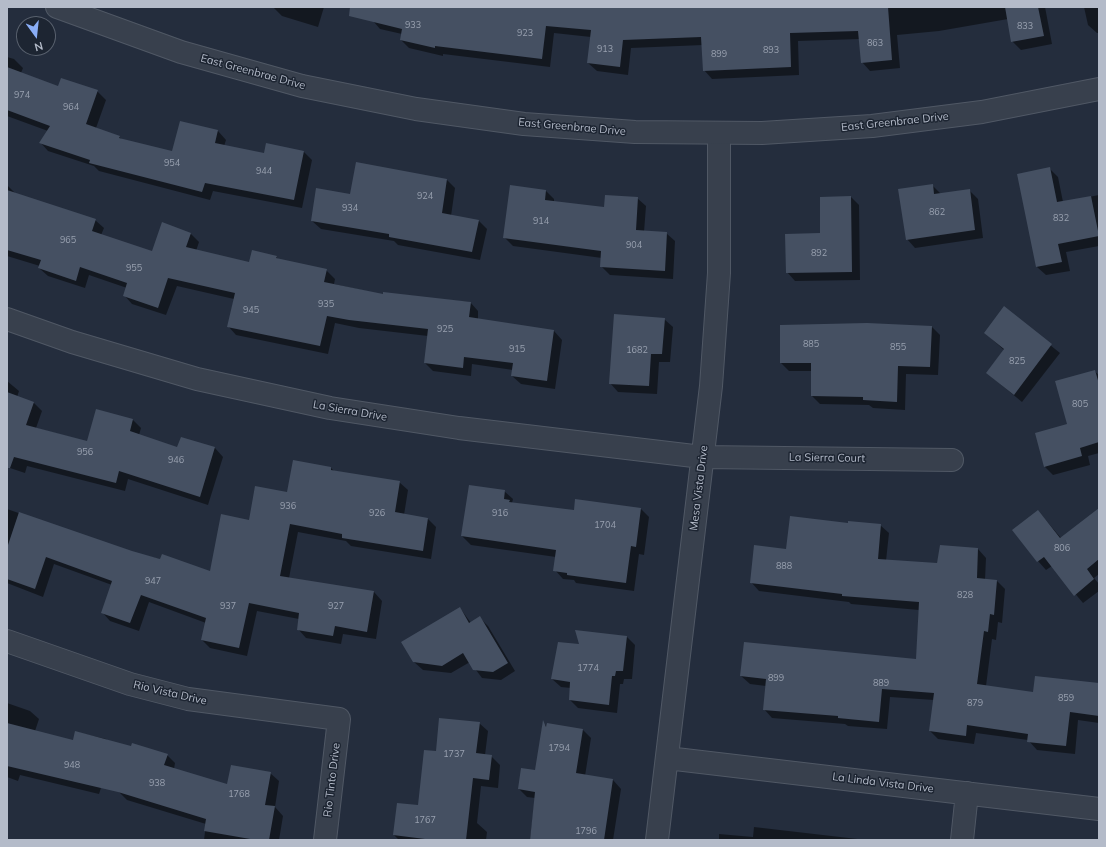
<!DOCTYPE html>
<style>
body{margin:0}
#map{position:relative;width:1106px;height:847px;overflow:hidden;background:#242d3d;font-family:Mulish,sans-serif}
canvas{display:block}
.frame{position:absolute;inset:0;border:8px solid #b4bbc9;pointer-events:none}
.north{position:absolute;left:16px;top:16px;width:40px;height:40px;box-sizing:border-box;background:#1d2532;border:1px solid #59616e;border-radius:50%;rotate:165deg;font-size:11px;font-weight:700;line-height:16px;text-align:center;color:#b4bbc9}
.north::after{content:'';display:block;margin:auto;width:14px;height:18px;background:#8aaef7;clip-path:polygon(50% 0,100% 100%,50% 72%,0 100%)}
</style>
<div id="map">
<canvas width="1106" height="847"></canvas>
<div class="frame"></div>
<div class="north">N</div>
</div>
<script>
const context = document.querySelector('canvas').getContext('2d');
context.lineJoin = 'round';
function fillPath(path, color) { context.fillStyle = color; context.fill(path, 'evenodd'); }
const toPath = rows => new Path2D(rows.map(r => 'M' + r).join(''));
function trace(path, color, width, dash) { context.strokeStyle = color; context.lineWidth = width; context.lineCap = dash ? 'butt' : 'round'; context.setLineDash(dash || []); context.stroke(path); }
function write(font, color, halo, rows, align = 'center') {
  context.font = font + ' Mulish,sans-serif'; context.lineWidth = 3; context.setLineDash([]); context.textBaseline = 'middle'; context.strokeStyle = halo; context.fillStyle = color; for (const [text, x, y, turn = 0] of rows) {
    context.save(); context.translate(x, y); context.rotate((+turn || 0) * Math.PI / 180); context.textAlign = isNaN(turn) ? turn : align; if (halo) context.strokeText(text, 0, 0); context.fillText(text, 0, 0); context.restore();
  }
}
fillPath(toPath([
 [273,7,324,7,318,27,282,16],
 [361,7,1045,7,1052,44,1021,50,1012,41,1008,19,939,31,897,35,900,68,870,71,862,62,860,39,798,41,799,75,712,79,704,70,703,45,631,48,628,75,597,71,588,63,591,37,554,33,550,67,443,54,443,56,409,48,401,40,402,34,380,29],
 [1084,7,1099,7,1099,33,1097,33,1088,25],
 [7,57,14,59,23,68,21,73,59,87,97,91,106,100,96,128,119,137,123,140,173,152,218,131,226,140,224,146,265,154,303,151,312,160,302,208,213,191,210,200,99,171,94,166,48,151,40,142,48,131,7,116],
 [1049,168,1058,177,1063,202,1099,195,1099,246,1066,252,1070,271,1046,275,1037,267],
 [447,180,455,188,451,216,479,221,487,229,480,260,398,245,394,241,321,229,312,221,351,195],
 [7,185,16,194,95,220,104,228,101,235,153,252,162,224,191,234,199,242,196,251,250,263,276,257,279,260,326,270,335,279,334,284,384,295,470,302,478,311,478,320,554,331,562,340,555,389,521,384,512,376,513,370,472,364,471,376,433,371,425,363,428,336,359,328,335,323,328,354,236,335,228,326,234,299,177,286,166,315,132,304,124,295,127,288,89,275,85,288,48,276,39,268,40,266,7,256],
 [932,185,941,194,969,190,978,199,983,238,915,248,907,239],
 [546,191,554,199,554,202,605,208,637,198,646,206,644,232,666,233,675,241,673,279,610,275,601,266,602,258,513,246,505,238],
 [851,197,859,205,860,280,795,281,787,272,821,234],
 [1009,312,1060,353,1022,402,987,373,1004,350,985,333],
 [664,319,673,327,670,362,659,362,657,394,618,392,610,383],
 [932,327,940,335,938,375,906,374,905,410,873,408,869,405,820,404,812,396,812,371,789,371,781,363],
 [1094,371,1099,375,1099,453,1088,456,1090,465,1053,475,1045,467,1069,425],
 [7,381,19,391,17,397,34,403,42,411,36,428,88,442,133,420,141,428,139,435,178,448,182,438,215,448,223,457,208,505,128,479,125,491,27,466,25,473,7,467],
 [331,468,334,471,399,482,408,490,404,515,428,519,436,527,431,559,351,546,346,541,298,532,289,578,374,592,382,601,376,639,343,634,341,644,306,638,298,629,299,619,257,611,247,656,210,648,202,640,206,623,149,602,139,631,110,621,102,612,112,585,54,564,43,597,7,583,7,509,132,552,211,572,250,521,288,493],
 [504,491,513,499,512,503,575,512,641,509,649,517,644,555,639,554,634,591,576,583,574,580,563,579,555,570,556,557,471,545,462,536],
 [1038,511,1061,538,1099,516,1099,574,1094,578,1099,584,1099,591,1083,603,1052,566,1046,570,1038,561],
 [848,524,880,525,889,533,886,561,937,564,941,546,978,549,986,558,985,580,997,581,1005,589,1002,623,998,622,996,640,992,639,986,686,1034,693,1099,684,1099,723,1078,720,1075,754,1037,750,1028,740,976,733,974,744,938,739,930,731,934,700,890,697,887,729,848,726,845,724,772,718,764,709,766,686,750,684,741,676,917,660,919,610,851,604,849,602,759,591,751,582,787,550],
 [460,608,471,623,479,617,488,626,515,671,501,680,482,678,470,662,451,673,423,670,414,662],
 [627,637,635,645,632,679,624,679,623,684,620,684,617,713,578,708,570,700,571,688,561,687,552,679,580,646],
 [7,703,30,711,39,719,35,731,74,741,76,732,106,739,114,748,99,794,20,775,18,781,7,777],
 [543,722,547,727,548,724,583,730,591,738,585,776,613,780,621,789,613,840,530,840,535,798,527,797,519,789,536,771],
 [479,723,488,731,485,755,491,756,500,765,498,788,481,786,477,823,487,832,486,840,399,840,394,835,419,806,437,752],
 [167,755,175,763,174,769,228,785,270,773,279,781,275,807,283,816,279,840,204,840,206,824,127,800,119,792],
 [754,827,866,840,719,840,719,834,753,837]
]), '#0007');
fillPath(toPath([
 [350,7,888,7,892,60,861,63,858,31,790,33,791,67,703,71,701,37,623,40,620,67,587,63,591,30,546,26,542,59,435,46,435,48,400,40,402,29,349,16],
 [1005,7,1038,7,1044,36,1011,42],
 [7,67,58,86,61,78,98,90,86,124,120,136,119,138,172,151,180,121,218,130,215,143,264,153,266,143,304,151,294,200,205,183,202,192,89,163,90,160,39,143,50,126,7,110],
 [356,162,447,179,442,213,479,220,472,252,389,237,389,234,311,221,316,188,350,194],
 [1050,167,1057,202,1091,196,1099,236,1058,244,1062,262,1036,267,1017,174],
 [933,184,934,194,970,189,975,230,906,240,898,189],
 [510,185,546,190,545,200,604,207,605,195,638,197,636,230,667,232,665,271,600,267,601,251,503,238],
 [7,190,96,219,92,231,152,251,162,222,191,233,186,247,249,262,252,250,277,256,276,258,327,269,324,282,383,294,383,292,471,302,469,317,554,330,547,381,511,376,513,363,464,357,463,368,424,363,428,329,349,320,327,316,320,346,227,327,235,293,168,278,158,308,123,296,127,283,80,267,76,281,38,268,41,260,7,250],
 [851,196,852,272,786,273,785,234,820,233,820,197],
 [1004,306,1052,344,1014,395,986,373,1004,349,984,333],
 [614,314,665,318,662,354,651,354,649,386,609,384],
 [867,323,932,326,930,367,898,366,897,402,863,400,863,397,811,396,811,363,780,363,780,325],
 [1095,370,1099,384,1099,442,1080,448,1082,456,1044,467,1035,433,1067,424,1055,381],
 [7,392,34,402,26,425,87,441,96,409,133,419,130,431,177,447,181,437,215,447,200,497,119,471,116,483,14,457,10,468,7,468],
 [293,460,331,467,331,470,400,481,395,512,428,518,423,551,342,538,342,534,290,524,280,576,374,591,367,632,335,626,333,636,297,630,299,613,249,603,239,648,201,640,206,618,141,595,130,623,101,613,112,581,46,557,35,589,7,579,7,548,19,512,132,551,160,559,162,554,210,571,221,514,249,520,255,486,287,492],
 [469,485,505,490,504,499,510,500,509,502,574,510,575,499,641,508,636,547,631,546,626,583,567,575,567,573,553,571,556,550,461,536],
 [1099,508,1099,559,1087,569,1094,579,1074,596,1044,557,1037,562,1012,530,1038,510,1060,538],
 [790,516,848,523,848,521,881,524,878,559,937,563,940,545,978,548,977,578,997,580,994,615,990,614,988,632,984,631,977,684,1033,692,1035,676,1099,683,1099,716,1070,712,1066,746,1027,742,1028,734,967,725,966,736,929,731,934,693,882,689,879,722,838,718,838,716,763,710,766,679,740,676,744,642,916,659,919,602,842,596,842,594,750,583,754,545,786,549],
 [460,607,469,623,480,616,508,663,493,672,473,670,463,653,442,666,413,662,401,642],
 [575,630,627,636,623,671,616,671,615,676,612,676,609,705,569,700,570,682,551,679,558,642,579,644],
 [439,718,480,722,476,753,492,755,489,780,473,778,466,840,433,840,393,835,397,803,418,805,424,750,436,751],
 [543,720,546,727,547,723,583,729,576,773,613,779,604,840,530,840,535,792,518,789,521,768,535,770],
 [7,723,73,740,75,731,131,746,132,743,168,754,164,765,227,784,231,765,271,772,265,805,275,806,269,840,256,840,204,831,206,819,118,792,7,766]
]), '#455062');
const minor = toPath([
 [7,319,72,342,197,379,330,408,459,428,702,457,952,460],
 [7,641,130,684,188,699,339,719,325,840],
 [667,758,1099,809],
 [657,840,711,386,719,273,719,134],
 [962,840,967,793]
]);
const tertiary = toPath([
 [57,7,181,52,302,86,416,109,524,124,635,132,762,133,872,126,982,112,1099,89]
]);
trace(minor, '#505865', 24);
trace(tertiary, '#505865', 24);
trace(minor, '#38404d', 22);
trace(tertiary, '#38404d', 22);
write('9px', '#98a0af', null, [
 ["933",413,25],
 ["833",1025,26],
 ["923",525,33],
 ["863",875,43],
 ["913",605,49],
 ["893",771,50],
 ["899",719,54],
 ["974",22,95],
 ["964",71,107],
 ["954",172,163],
 ["944",264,171],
 ["924",425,196],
 ["934",350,208],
 ["862",937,212],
 ["832",1061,218],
 ["914",541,221],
 ["965",68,240],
 ["904",634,245],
 ["892",819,253],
 ["955",134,268],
 ["935",326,304],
 ["945",251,310],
 ["925",445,329],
 ["885",811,344],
 ["855",898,347],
 ["915",517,349],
 ["1682",637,350],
 ["825",1017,361],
 ["805",1080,404],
 ["956",85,452],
 ["946",176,460],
 ["936",288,506],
 ["926",377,513],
 ["916",500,513],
 ["1704",605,525],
 ["806",1062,548],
 ["888",784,566],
 ["947",153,581],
 ["828",965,595],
 ["937",228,606],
 ["927",336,606],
 ["1774",588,668],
 ["899",776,678],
 ["889",881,683],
 ["859",1066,698],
 ["879",975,703],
 ["1794",559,748],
 ["1737",454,754],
 ["948",72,765],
 ["938",157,783],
 ["1768",239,794],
 ["1767",425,820],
 ["1796",586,831]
]);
write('11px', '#b4bbc9', '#1d2532', [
 ["East Greenbrae Drive",253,72,15],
 ["East Greenbrae Drive",895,122,-6],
 ["East Greenbrae Drive",572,127,5],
 ["La Sierra Drive",350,411,10],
 ["La Sierra Court",827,458,1],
 ["Mesa Vista Drive",699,488,-83],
 ["Rio Vista Drive",170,693,13],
 ["Rio Tinto Drive",332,780,-83],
 ["La Linda Vista Drive",883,783,7]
]);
</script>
